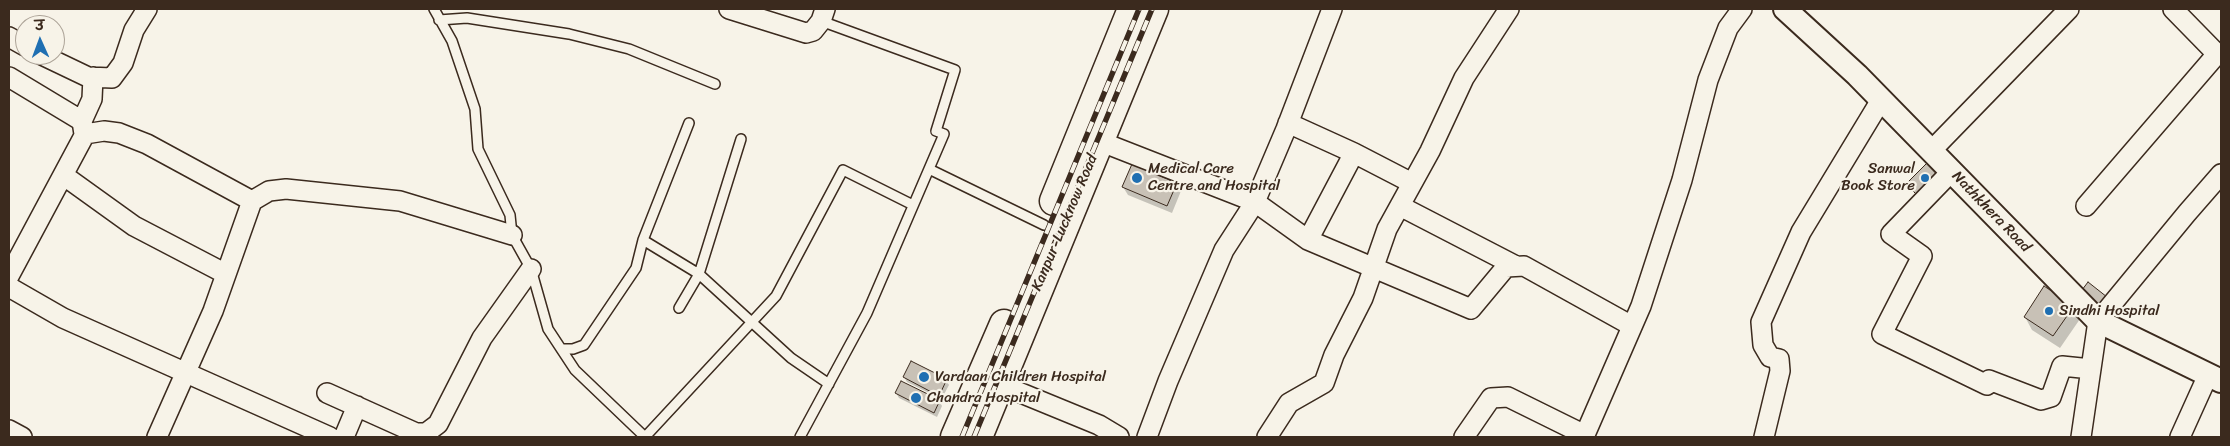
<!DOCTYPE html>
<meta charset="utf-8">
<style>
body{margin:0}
#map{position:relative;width:2230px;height:446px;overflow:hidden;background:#f7f3e8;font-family:Sriracha,"Playpen Sans Deva",sans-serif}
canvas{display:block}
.frame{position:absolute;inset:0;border:10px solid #3b2a1e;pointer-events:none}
.north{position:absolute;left:15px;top:15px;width:50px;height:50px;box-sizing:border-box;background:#f7f3e8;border:1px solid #aca397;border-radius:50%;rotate:358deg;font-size:14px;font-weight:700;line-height:20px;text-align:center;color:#3b2a1e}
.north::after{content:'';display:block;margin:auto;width:18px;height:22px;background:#1f6fb2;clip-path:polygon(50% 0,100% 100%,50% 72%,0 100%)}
</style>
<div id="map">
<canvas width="2230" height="446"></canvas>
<div class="frame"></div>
<div class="north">उ</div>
</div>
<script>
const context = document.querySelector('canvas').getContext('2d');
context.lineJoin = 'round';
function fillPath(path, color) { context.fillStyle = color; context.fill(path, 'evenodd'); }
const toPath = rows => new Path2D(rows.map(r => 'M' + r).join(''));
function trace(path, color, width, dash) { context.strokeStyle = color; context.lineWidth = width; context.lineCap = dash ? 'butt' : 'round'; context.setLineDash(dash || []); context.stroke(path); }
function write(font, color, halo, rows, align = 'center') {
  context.font = font + ' Sriracha,sans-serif'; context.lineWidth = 4.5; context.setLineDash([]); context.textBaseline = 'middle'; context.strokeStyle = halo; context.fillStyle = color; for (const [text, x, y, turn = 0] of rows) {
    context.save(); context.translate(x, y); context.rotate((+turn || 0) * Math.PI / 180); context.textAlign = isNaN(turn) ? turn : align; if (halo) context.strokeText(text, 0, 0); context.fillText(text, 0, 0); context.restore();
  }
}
fillPath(toPath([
 [1176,184,1181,191,1172,213,1128,195,1123,187],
 [2073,306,2080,319,2060,348,2032,330,2025,317],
 [904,377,946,380,949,385,941,400,938,398,942,406,937,417,899,398,896,393,928,395,929,393,907,382]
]), '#0003');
const building = toPath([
 [1931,159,1944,172,1919,197,1906,184,1931,159],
 [1132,164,1177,183,1167,206,1122,187,1132,164],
 [2088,282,2107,297,2098,308,2079,294,2088,282],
 [2044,286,2074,306,2053,336,2024,317,2044,286],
 [911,361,947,379,939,396,903,377,911,361],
 [901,381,940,400,934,413,895,393,901,381]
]);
fillPath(building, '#c8c1b6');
trace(building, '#3b2a1e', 1);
const service = toPath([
 [434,9,452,41,475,109,478,149,510,215,512,235,531,269,548,329,575,370,645,437],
 [439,20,467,18,569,34,629,49,715,84],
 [929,169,1044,225],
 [643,240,699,274,791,358,829,384],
 [679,308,699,274,741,139],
 [562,349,573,349,584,345,636,268,643,240,689,123],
 [645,437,776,296,843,170,913,205],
 [800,437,867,313,944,134,936,131,955,70,821,21]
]);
const minor = toPath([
 [729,9,806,33,813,31,821,21,825,9],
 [9,37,25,46],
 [42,55,88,77,112,78,123,63,134,30,147,9],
 [9,77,82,121],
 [1288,123,1354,153,1308,240],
 [84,134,82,121,92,99,93,77],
 [1099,141,1255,202,1308,240,1471,309,1506,267,1524,266,1632,326],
 [1931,151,2069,9],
 [1354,153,1412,183],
 [1951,172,1891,234,1922,256,1882,334,1987,385,1989,380,2041,400,2051,397,2062,366,2091,369],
 [70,180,134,226,226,274],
 [1400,206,1516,266],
 [2086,206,2217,54,2173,9],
 [9,276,85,134,104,131,119,133,147,144,252,201],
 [9,287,63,318,330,437],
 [999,384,1099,425,1119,437],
 [327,393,416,433,426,433,438,424,482,338,531,269],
 [9,430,22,437],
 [157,437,213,311,252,201,269,191,286,189,400,201,512,235],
 [344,437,357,406],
 [1147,437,1168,381,1224,250,1255,202,1286,129,1332,9],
 [1267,437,1289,403,1324,383,1334,355,1363,298,1387,229,1430,151,1464,78,1509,9],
 [1464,437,1491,398,1508,397,1585,435],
 [1584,437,1641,306,1682,180,1708,80,1728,28,1742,9],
 [1764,437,1780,371,1779,359,1770,357,1763,345,1761,322,1801,232,1881,100],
 [2081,437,2098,321,2187,213,2221,174],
 [2180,437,2208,375]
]);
const tertiary = toPath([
 [1785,9,1857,75,2098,321,2221,381]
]);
const primary = toPath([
 [1054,201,1132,9],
 [955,437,1004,324],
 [978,437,1154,9]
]);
trace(service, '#3b2a1e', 12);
trace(minor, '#3b2a1e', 22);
trace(tertiary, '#3b2a1e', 26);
trace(primary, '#3b2a1e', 31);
trace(service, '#f7f3e8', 9);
trace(minor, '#f7f3e8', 19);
trace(tertiary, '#f7f3e8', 22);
trace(primary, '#f7f3e8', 28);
const rail = toPath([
 [962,437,1139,9],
 [974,437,1152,9]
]);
trace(rail, '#3b2a1e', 5.5);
trace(rail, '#f7f3e8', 4, [11]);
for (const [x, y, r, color] of [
 [1137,178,6,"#1f6fb2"],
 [1925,178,5,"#1f6fb2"],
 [2049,311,5,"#1f6fb2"],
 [924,377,6,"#1f6fb2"],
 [916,398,6,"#1f6fb2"]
]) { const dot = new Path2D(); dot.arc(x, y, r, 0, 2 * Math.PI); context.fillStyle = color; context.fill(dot); trace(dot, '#f7f3e8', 2); }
write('15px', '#3b2a1e', '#f7f3e8', [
 ["Medical Care",1148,169],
 ["Centre and Hospital",1148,186],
 ["Sanwal",1915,169,"right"],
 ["Book Store",1915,186,"right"],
 ["Sindhi Hospital",2059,311],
 ["Vardaan Children Hospital",935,377],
 ["Chandra Hospital",927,398]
], 'left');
write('15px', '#3b2a1e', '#f7f3e8', [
 ["Nathkhera Road",1991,212,46],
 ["Kanpur-Lucknow Road",1065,223,-67]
]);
</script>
